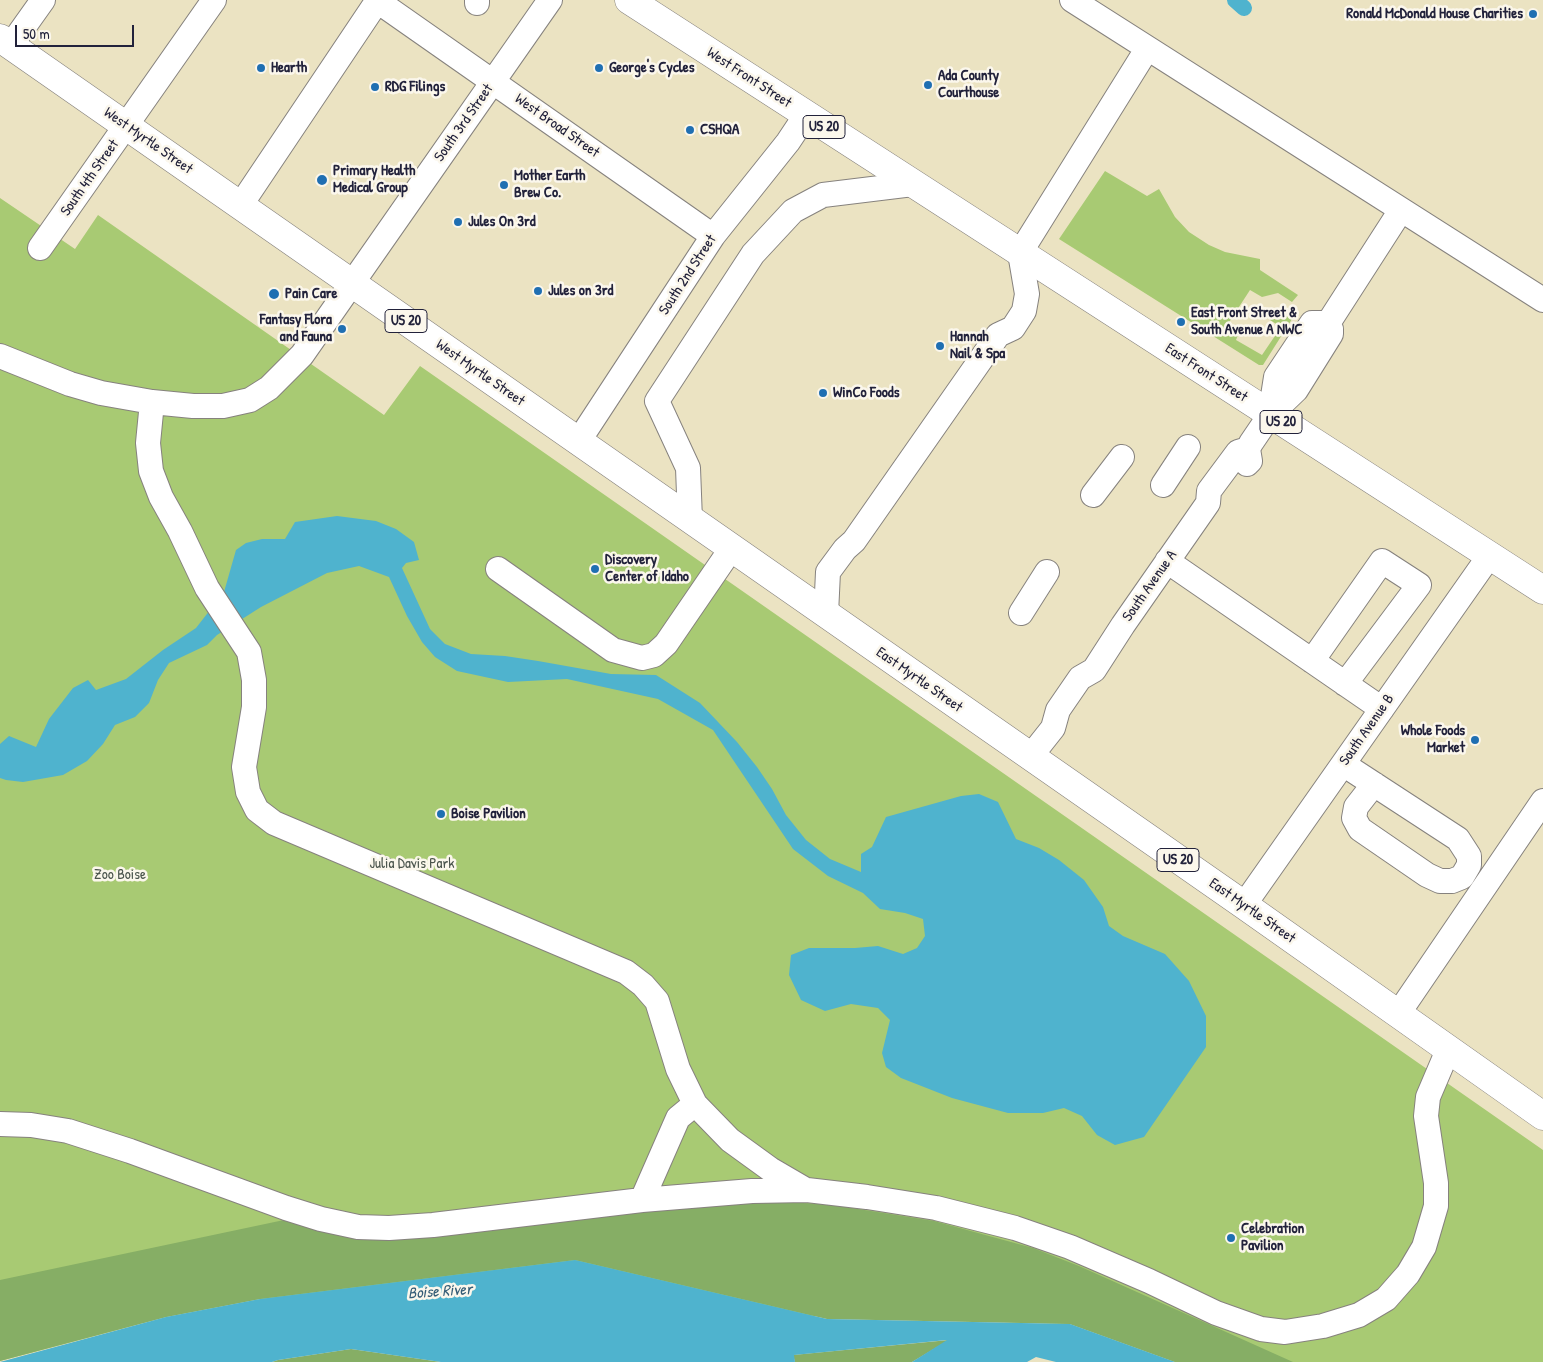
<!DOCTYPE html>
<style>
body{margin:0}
#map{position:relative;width:1543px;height:1362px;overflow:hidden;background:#ebe3c2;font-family:"Patrick Hand",sans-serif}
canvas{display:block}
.scale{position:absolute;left:15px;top:25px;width:119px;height:22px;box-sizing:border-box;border:2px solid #22223b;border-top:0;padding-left:6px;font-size:15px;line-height:18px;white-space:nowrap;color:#22223b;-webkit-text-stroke:4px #fbf7ec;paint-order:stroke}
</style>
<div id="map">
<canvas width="1543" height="1362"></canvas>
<div class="scale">50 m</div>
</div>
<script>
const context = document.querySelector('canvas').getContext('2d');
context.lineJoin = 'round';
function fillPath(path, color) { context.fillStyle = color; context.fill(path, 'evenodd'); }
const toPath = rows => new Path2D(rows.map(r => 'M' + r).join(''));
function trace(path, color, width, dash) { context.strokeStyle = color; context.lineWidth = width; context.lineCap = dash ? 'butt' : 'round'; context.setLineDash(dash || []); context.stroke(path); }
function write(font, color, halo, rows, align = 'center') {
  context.font = font + ' "Patrick Hand",sans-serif'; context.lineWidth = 5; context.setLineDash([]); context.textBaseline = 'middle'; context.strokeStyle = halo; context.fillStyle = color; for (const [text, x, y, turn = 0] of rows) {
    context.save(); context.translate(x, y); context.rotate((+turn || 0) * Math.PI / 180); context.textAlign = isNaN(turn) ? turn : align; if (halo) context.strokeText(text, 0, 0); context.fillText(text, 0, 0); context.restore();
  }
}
fillPath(toPath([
 [1105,171,1147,196,1159,189,1175,217,1189,232,1209,245,1225,252,1260,259,1260,270,1298,295,1292,302,1278,293,1262,297,1250,290,1226,327,1238,335,1236,340,1262,355,1281,327,1270,320,1276,310,1292,319,1263,365,1259,365,1059,239],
 [0,198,75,249,98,215,384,415,420,366,1543,1150,1543,1362,1175,1362,1070,1324,260,1299,166,1317,0,1361]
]), '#a8ca73');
fillPath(toPath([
 [774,1201,833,1205,934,1221,1033,1248,1079,1266,1293,1362,1175,1362,1070,1324,827,1319,575,1260,260,1299,166,1317,0,1361,0,1280,284,1220,319,1231,354,1238,382,1240,413,1239,683,1207],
 [949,1340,912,1362,795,1362,793,1355],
 [351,1349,441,1362,272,1362,278,1360]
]), '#86ae65');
fillPath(toPath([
 [337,516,376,521,396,529,414,542,419,560,406,563,402,568,430,629,445,644,471,654,505,656,538,661,611,674,656,675,700,703,737,742,757,767,772,789,786,815,806,840,830,859,861,872,861,854,872,847,886,817,961,796,979,794,998,802,1016,839,1039,848,1059,860,1084,880,1103,907,1109,926,1123,936,1165,954,1189,981,1206,1016,1206,1047,1144,1137,1115,1145,1097,1135,1082,1116,1064,1108,1043,1113,1008,1113,952,1098,901,1078,886,1067,882,1053,890,1020,878,1008,851,1004,825,1011,801,1000,789,975,791,955,809,948,855,948,878,946,903,954,917,948,925,936,923,919,905,913,880,909,863,893,828,876,793,849,713,730,658,699,567,679,508,682,457,671,435,657,422,642,407,616,389,577,359,566,327,573,261,607,217,635,207,645,169,663,158,680,149,703,135,717,115,725,103,744,87,761,63,775,23,782,6,780,0,778,0,744,9,736,36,747,49,719,73,688,88,680,96,690,126,679,163,650,196,628,224,592,236,550,246,543,262,539,285,539,295,522],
 [575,1260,827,1319,1070,1324,1175,1362,1056,1362,1036,1357,1027,1362,912,1362,947,1340,794,1355,795,1362,441,1362,351,1349,278,1360,272,1362,0,1362,166,1317,260,1299]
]), '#4fb3ce');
trace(toPath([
 [1235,0,1244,8]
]), '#4fb3ce', 16);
const minor = toPath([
 [376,0,713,236],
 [477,0,477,3],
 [1072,0,1543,300],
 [11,45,43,0],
 [240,206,378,0],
 [40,248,214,0],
 [1327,325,1401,210],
 [0,356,70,384,101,393,152,402,193,406,223,406,250,400,269,388,302,355,550,0],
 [152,402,148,443,151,471,161,497,180,531,207,588,249,652,254,680,254,707,244,767,248,792,257,810,274,823,626,972,643,985,657,1001,678,1069,695,1104,730,1140,770,1169,806,1190],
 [578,442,713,236,788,142,806,115],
 [1247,464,1250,461,1248,449,1251,443,1270,415,1296,390,1331,334,1331,329,1327,325,1322,323,1312,323,1276,377,1270,415],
 [1163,485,1188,447],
 [1093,495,1122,457],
 [690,520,688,468,657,401,753,254,793,211,823,195,913,184],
 [1167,561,1382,709],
 [498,569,613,650,642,658,654,655,666,644,731,549],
 [1021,613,1047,572],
 [826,614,828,572,845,549,854,541,998,335,1013,328,1024,311,1027,294,1020,253,1147,49],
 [1312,661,1382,561,1419,585,1345,684],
 [1030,757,1053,728,1058,710,1080,678,1094,670,1123,625,1208,503,1209,491,1238,452,1248,449],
 [1343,764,1458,839,1469,856,1469,865,1462,877,1452,881,1440,881,1427,875,1360,829,1354,818,1356,807,1374,784],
 [1244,905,1490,555],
 [1398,1014,1543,801],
 [0,1124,31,1125,68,1131,130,1151,286,1208,321,1219,358,1227,389,1228,433,1225,642,1200,752,1191,807,1190,867,1197,936,1208,1015,1228,1070,1247,1149,1281,1216,1313,1261,1329,1285,1332,1323,1326,1359,1315,1386,1299,1408,1274,1424,1247,1436,1206,1436,1183,1426,1116,1428,1097,1448,1050],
 [642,1200,678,1118,695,1104]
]);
const major = toPath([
 [629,0,1543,590],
 [0,38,1244,905,1543,1116]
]);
trace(minor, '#86827e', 26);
trace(major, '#86827e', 29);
trace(minor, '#fff', 24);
trace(major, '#fff', 28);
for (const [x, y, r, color] of [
 [1533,14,5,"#1f6fb2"],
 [261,68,5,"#1f6fb2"],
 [599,68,5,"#1f6fb2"],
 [928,85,5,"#1f6fb2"],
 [375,87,5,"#1f6fb2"],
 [690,130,5,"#1f6fb2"],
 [322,180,6,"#1f6fb2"],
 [504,185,5,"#1f6fb2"],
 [458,222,5,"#1f6fb2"],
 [538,291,5,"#1f6fb2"],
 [274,294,6,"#1f6fb2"],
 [1181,322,5,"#1f6fb2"],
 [342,329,5,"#1f6fb2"],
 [940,346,5,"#1f6fb2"],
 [823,393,5,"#1f6fb2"],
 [595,569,5,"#1f6fb2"],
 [1475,740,5,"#1f6fb2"],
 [441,814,5,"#1f6fb2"],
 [1231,1238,5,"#1f6fb2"]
]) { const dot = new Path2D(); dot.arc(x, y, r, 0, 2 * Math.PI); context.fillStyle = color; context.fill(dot); trace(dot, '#fbf7ec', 2); }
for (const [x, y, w] of [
 [824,127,42],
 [406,321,42],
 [1281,422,42],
 [1178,860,42]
]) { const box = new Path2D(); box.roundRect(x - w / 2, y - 11.5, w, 23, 4); context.fillStyle = '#fbf7ec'; context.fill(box); trace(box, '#22223b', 1); }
write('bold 14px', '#22223b', null, [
 ["US 20",824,127],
 ["US 20",406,321],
 ["US 20",1281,422],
 ["US 20",1178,860]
]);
write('bold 15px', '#22223b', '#fbf7ec', [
 ["Ronald McDonald House Charities",1523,14,"right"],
 ["Hearth",271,68],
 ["George's Cycles",609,68],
 ["Ada County",938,76],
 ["Courthouse",938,93],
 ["RDG Filings",385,87],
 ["CSHQA",700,130],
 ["Primary Health",333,171],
 ["Medical Group",333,188],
 ["Mother Earth",514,176],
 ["Brew Co.",514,193],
 ["Jules On 3rd",468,222],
 ["Jules on 3rd",548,291],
 ["Pain Care",285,294],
 ["East Front Street &",1191,313],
 ["South Avenue A NWC",1191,330],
 ["Fantasy Flora",332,320,"right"],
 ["and Fauna",332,337,"right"],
 ["Hannah",950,337],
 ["Nail & Spa",950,354],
 ["WinCo Foods",833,393],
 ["Discovery",605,560],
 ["Center of Idaho",605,577],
 ["Whole Foods",1465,731,"right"],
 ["Market",1465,748,"right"],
 ["Boise Pavilion",451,814],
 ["Celebration",1241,1229],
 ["Pavilion",1241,1246]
], 'left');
write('15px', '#22223b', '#fbf7ec', [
 ["West Front Street",749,78,33],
 ["South 3rd Street",464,123,-55],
 ["West Broad Street",557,126,35],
 ["West Myrtle Street",148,141,35],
 ["South 4th Street",90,178,-55],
 ["South 2nd Street",688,275,-57],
 ["West Myrtle Street",480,373,35],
 ["East Front Street",1206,373,33],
 ["South Avenue A",1150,586,-55],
 ["East Myrtle Street",919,680,35],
 ["South Avenue B",1367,730,-55],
 ["East Myrtle Street",1252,911,35]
]);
write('15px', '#4a544c', '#fbf7ec', [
 ["Julia Davis Park",412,864],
 ["Zoo Boise",120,875]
]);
write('italic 16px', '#345c76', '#fbf7ec', [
 ["Boise River",440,1292,-4]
]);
</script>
